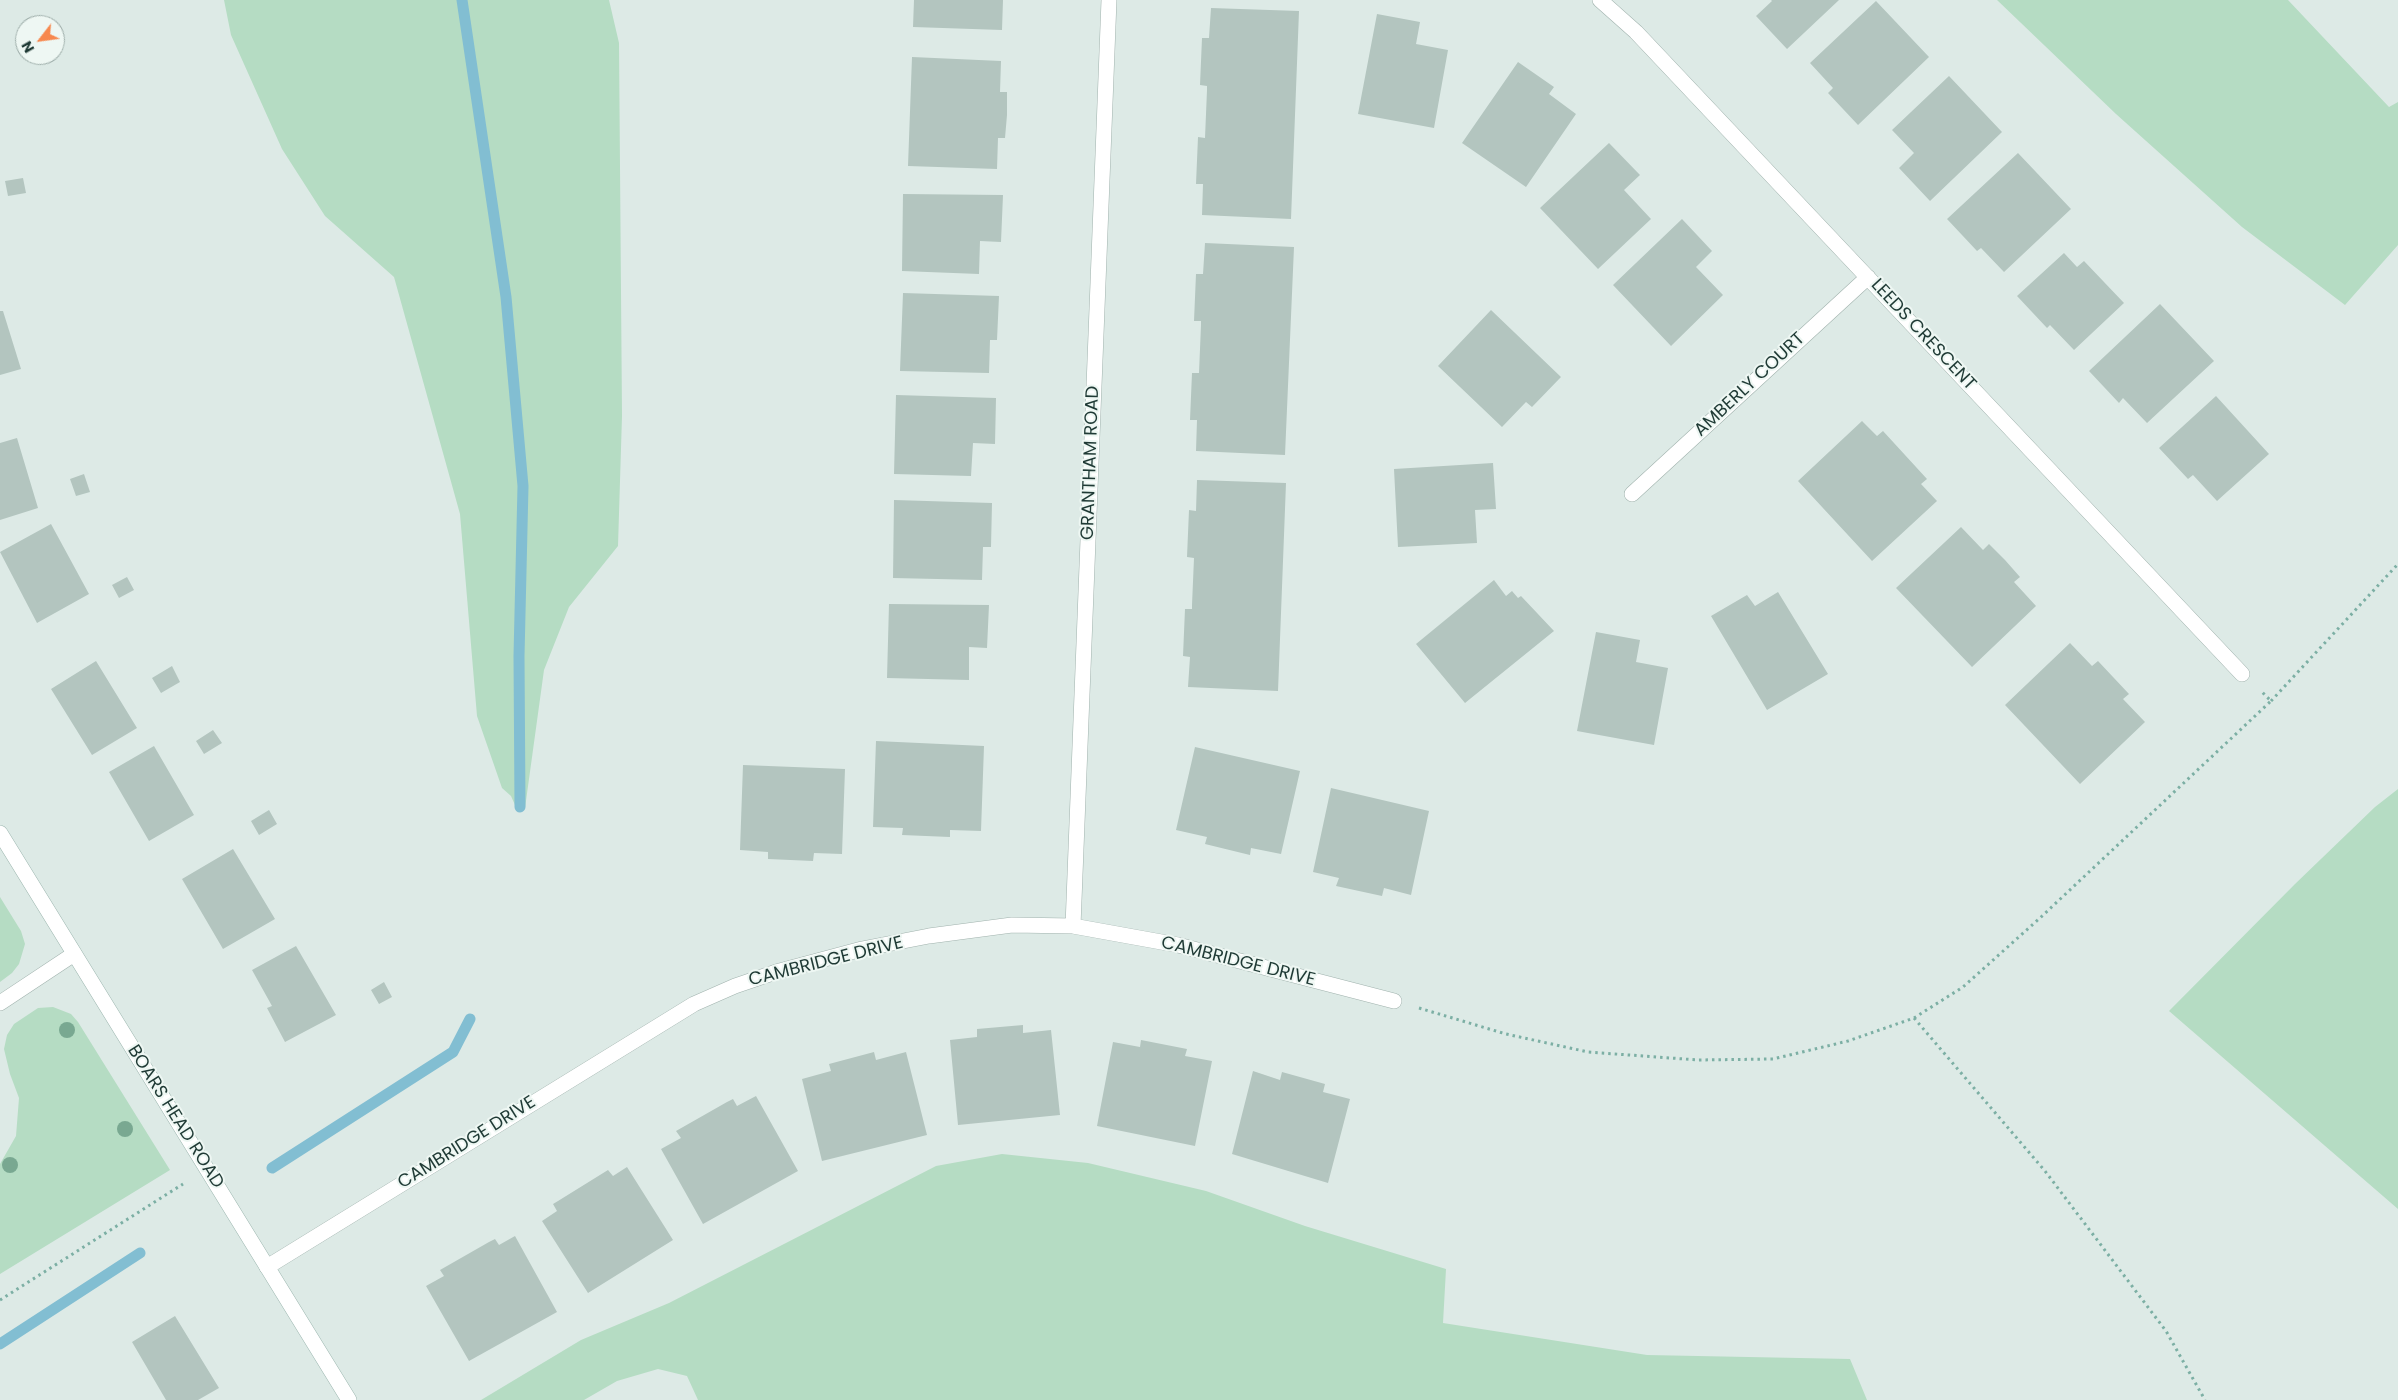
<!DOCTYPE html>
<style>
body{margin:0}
#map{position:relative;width:2398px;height:1400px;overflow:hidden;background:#ddeae6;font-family:Poppins,sans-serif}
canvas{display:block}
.north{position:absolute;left:15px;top:15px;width:50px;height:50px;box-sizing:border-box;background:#eef7f3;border:1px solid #9baba7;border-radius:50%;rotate:240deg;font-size:14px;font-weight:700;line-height:20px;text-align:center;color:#1f3a35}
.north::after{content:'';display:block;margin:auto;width:18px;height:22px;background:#f7884e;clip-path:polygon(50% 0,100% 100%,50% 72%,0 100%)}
</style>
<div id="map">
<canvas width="2398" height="1400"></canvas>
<div class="north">N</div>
</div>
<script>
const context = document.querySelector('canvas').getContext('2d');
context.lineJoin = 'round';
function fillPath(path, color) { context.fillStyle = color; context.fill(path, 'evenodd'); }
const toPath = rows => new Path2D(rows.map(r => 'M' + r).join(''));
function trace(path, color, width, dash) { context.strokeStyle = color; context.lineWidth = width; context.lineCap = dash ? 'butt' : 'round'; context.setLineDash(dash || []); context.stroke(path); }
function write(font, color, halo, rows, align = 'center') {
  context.font = font + ' Poppins,sans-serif'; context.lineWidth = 4; context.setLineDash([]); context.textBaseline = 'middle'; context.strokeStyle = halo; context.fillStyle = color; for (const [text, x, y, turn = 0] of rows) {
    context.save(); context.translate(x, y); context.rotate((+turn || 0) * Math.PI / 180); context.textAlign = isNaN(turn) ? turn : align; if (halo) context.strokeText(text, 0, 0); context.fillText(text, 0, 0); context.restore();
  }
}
fillPath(toPath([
 [224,0,609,0,619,43,622,416,618,546,569,607,544,670,525,808,515,805,511,796,502,788,477,716,460,514,394,277,325,216,282,149,231,35],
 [1997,0,2288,0,2389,107,2398,102,2398,245,2345,305,2242,227,2116,114],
 [2398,789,2398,1209,2169,1011,2295,884,2375,807],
 [0,897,21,931,25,944,19,964,12,973,0,982],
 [53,1007,71,1014,78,1022,170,1170,0,1274,0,1164,16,1136,19,1098,10,1074,4,1049,7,1035,14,1024,38,1008],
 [1002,1154,1088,1163,1206,1191,1305,1226,1446,1269,1443,1323,1647,1355,1850,1359,1867,1400,698,1400,687,1376,658,1369,617,1381,584,1400,481,1400,581,1340,669,1303,936,1166]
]), '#b5dcc3');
trace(toPath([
 [462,0,506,297,523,486,519,656,520,807],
 [272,1168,453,1052,470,1019],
 [0,1344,140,1253]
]), '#82bed2', 11);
fillPath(toPath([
 [914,0,1003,0,1002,30,913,27],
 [1771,0,1839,0,1787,49,1756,16,1772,1],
 [1876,1,1929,57,1858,125,1828,93,1833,88,1810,63],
 [1211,8,1299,11,1291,219,1202,215,1203,184,1196,184,1198,137,1205,138,1207,90,1207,86,1200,85,1202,38,1209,38],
 [1377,14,1420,22,1416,44,1448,50,1434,128,1358,114],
 [912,57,1001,61,1000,92,1007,92,1007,115,1005,138,998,138,997,169,908,166],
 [1518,62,1554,87,1549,94,1576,114,1526,187,1462,143],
 [1949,76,2002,132,1930,201,1899,168,1914,153,1892,130],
 [1609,143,1640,175,1624,190,1651,219,1598,269,1540,208],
 [2018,153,2071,209,2004,272,1981,248,1977,251,1947,219],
 [23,178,26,193,8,196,5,181],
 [903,194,1003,195,1001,242,980,241,979,274,902,271],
 [1682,219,1712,251,1696,267,1723,295,1671,346,1613,285],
 [1205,243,1294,247,1285,455,1196,451,1197,420,1190,420,1192,373,1199,373,1201,325,1201,321,1194,321,1196,274,1203,274],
 [2064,253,2077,267,2084,261,2124,303,2074,350,2050,325,2047,328,2017,296],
 [903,293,999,296,997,340,990,340,989,373,900,371],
 [2160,304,2214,361,2147,423,2123,398,2119,403,2089,371],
 [1491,310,1561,377,1532,407,1526,402,1502,427,1438,366],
 [0,311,3,311,21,369,0,375],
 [896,395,996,398,995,444,973,443,971,476,894,474],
 [2216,396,2269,454,2217,501,2193,475,2188,479,2159,448],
 [1862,421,1877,436,1883,431,1927,479,1921,484,1937,501,1872,561,1798,481],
 [17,438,38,508,0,520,0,443],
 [1493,463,1496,509,1475,510,1477,543,1398,547,1394,469],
 [84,474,90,492,76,496,70,479],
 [1197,480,1286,483,1278,691,1188,687,1190,657,1183,656,1185,609,1192,609,1192,605,1194,558,1187,557,1189,510,1196,511],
 [894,500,992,503,991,547,983,547,982,580,893,578],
 [51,524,89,594,37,623,0,552],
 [1961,527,1983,550,1989,544,2005,560,2020,577,2014,582,2036,606,1972,667,1896,588],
 [127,577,134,590,119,598,112,585],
 [1494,580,1506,596,1512,591,1518,598,1521,596,1554,631,1465,703,1416,644],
 [1778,592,1828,674,1767,710,1711,616,1747,595,1755,606],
 [889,604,989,605,987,648,969,647,969,680,887,678],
 [1596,632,1640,640,1636,662,1668,668,1654,745,1577,731],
 [2070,643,2092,666,2098,661,2129,694,2123,699,2145,722,2080,784,2005,705],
 [96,661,137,728,92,755,51,689],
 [172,666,180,682,161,693,152,678],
 [213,730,222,743,204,754,196,741],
 [876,741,984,746,981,831,950,830,950,837,902,835,903,828,873,827],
 [154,746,194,815,149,841,109,772],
 [1195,747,1300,771,1281,854,1251,848,1250,855,1205,844,1207,837,1176,830],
 [743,765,845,769,842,854,814,853,813,861,768,859,768,852,740,850],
 [1331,788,1429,811,1411,895,1384,888,1382,896,1336,886,1339,878,1313,872],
 [269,810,277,824,259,835,251,821],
 [233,849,275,919,223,949,182,879],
 [296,946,336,1015,285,1042,267,1008,272,1006,252,970],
 [384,982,392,997,379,1004,371,990],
 [1023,1025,1023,1033,1051,1030,1060,1115,958,1125,950,1040,977,1037,977,1029],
 [1141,1040,1187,1049,1185,1056,1212,1061,1195,1146,1097,1126,1113,1042,1140,1047],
 [874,1052,876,1060,906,1052,927,1135,822,1161,802,1079,831,1071,829,1064],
 [1253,1071,1280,1080,1282,1072,1325,1084,1323,1092,1350,1099,1328,1183,1232,1154],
 [756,1096,798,1171,703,1224,661,1149,681,1138,676,1131,727,1102,733,1099,737,1106],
 [627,1167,673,1240,588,1293,542,1221,557,1211,553,1204,558,1201,608,1170,613,1176],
 [515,1236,557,1312,469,1361,426,1286,444,1276,440,1270,489,1242,495,1239,499,1245],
 [175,1316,219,1388,198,1400,166,1400,132,1342]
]), '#b3c5bf');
const lane = toPath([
 [0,1003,74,954]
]);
const street = toPath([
 [1600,0,1636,32,2242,674],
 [1632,494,1868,277],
 [1073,926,1109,0],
 [267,1267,694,1004,735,986,776,972,862,949,929,936,1012,925,1073,926,1178,945,1394,1001]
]);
const secondary = toPath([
 [0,833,349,1400]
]);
trace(lane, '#a0b2ad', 16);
trace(street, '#a0b2ad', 16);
trace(secondary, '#9cb6af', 16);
trace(toPath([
 [2271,701,2398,564],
 [1419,1008,1506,1034,1588,1052,1698,1060,1773,1059,1848,1041,1914,1018,1963,987,2040,918,2271,701,2262,692],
 [1914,1018,2045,1171,2166,1331,2205,1400],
 [0,1300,183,1184]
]), '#7cafa4', 3, [2.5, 4]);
trace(lane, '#fff', 15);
trace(street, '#fff', 15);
trace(secondary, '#fff', 15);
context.fillStyle = '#79a891';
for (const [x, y] of [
 [67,1030],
 [125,1129],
 [10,1165]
]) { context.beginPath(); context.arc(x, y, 8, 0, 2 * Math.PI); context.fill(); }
write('18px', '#1f3a35', '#eef7f3', [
 ["LEEDS CRESCENT",1923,335,47],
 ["AMBERLY COURT",1750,385,-43],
 ["GRANTHAM ROAD",1091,463,-88],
 ["CAMBRIDGE DRIVE",826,962,-14],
 ["CAMBRIDGE DRIVE",1238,962,14],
 ["BOARS HEAD ROAD",175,1117,58],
 ["CAMBRIDGE DRIVE",467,1143,-32]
]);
</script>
